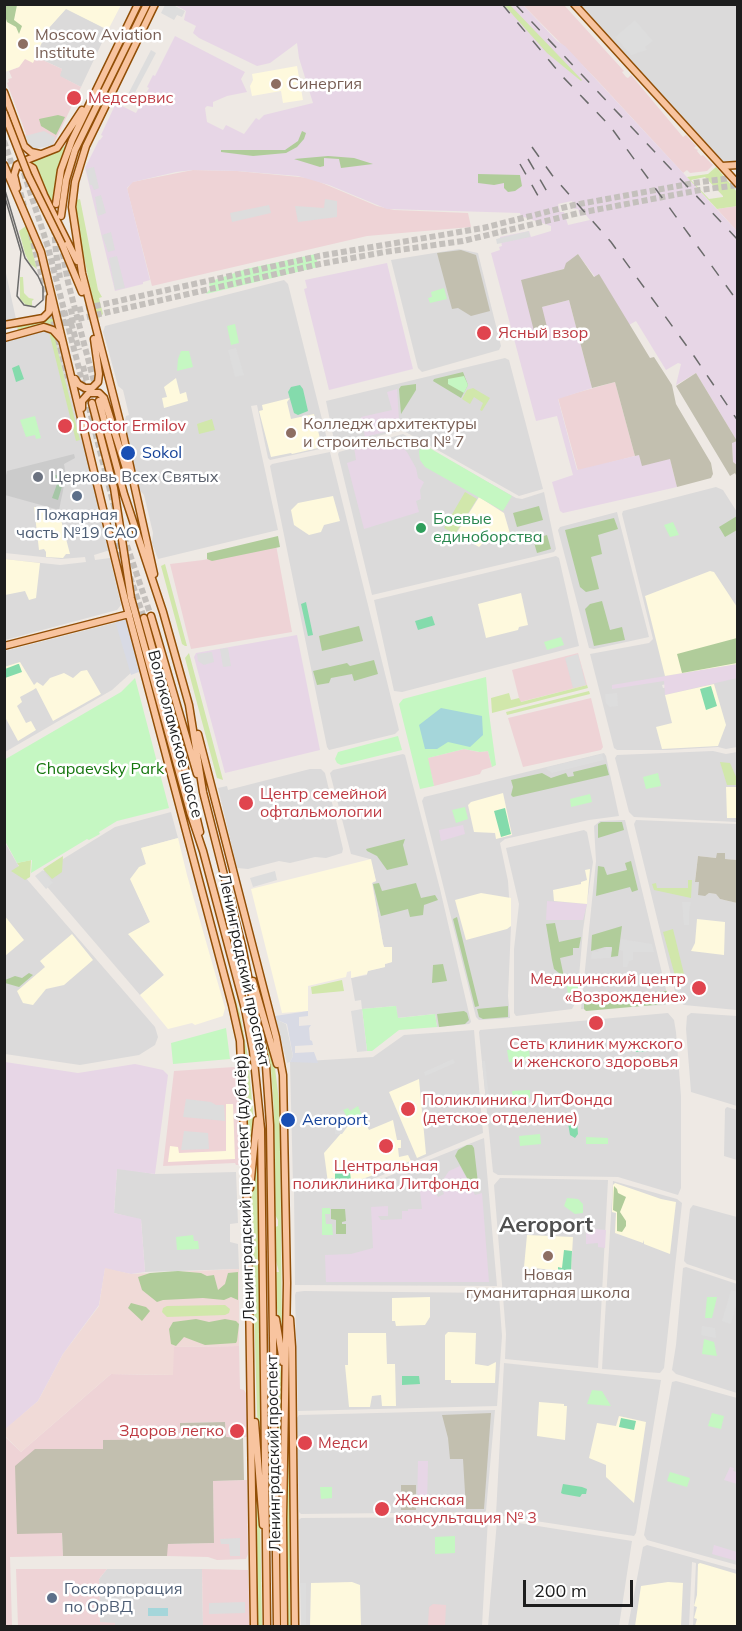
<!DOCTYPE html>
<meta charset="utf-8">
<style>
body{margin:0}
#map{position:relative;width:742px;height:1631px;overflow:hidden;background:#eee9e4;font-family:Mulish,sans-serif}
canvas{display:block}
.frame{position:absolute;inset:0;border:6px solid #1d1d1d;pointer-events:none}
.scale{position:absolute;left:523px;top:1580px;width:110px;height:27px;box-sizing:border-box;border:3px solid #1d1d1d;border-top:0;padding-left:8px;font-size:18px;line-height:21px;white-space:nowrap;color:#1d1d1d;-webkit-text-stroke:4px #fff;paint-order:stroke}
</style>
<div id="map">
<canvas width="742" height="1631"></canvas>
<div class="frame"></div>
<div class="scale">200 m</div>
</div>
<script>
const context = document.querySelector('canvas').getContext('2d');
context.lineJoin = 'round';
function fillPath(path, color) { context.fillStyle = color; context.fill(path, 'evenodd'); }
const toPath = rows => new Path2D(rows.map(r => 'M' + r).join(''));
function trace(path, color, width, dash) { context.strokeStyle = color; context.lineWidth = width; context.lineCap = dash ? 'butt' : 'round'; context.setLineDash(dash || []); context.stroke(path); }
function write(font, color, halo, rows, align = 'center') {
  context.font = font + ' Mulish,sans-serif'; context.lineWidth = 5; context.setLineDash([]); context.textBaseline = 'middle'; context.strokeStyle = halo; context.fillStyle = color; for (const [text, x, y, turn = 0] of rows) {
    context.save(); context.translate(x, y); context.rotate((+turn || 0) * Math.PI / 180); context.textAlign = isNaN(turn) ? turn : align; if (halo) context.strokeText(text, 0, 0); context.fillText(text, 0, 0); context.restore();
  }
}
fillPath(toPath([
 [578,5,737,5,737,163,727,163,719,159],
 [66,8,108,30,81,87,59,76,62,69,36,57,47,30],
 [459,249,478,253,501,346,499,350,422,372,418,368,391,260],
 [4,264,16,319,4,322],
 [284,280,288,284,329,447,270,460,268,458,257,405,251,406,278,530,158,559,152,543,153,533,144,495,138,488,124,425,126,416,129,415,123,390,118,386,108,349,103,332,105,326],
 [39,329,50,331,58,339,110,550,94,555,95,560,110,558,121,605,117,610,5,640,5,559,60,565,86,562,85,557,61,559,5,553,5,340],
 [505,358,509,360,543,489,519,496,402,430,338,446,335,445,326,401],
 [403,434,516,498,522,499,544,492,556,549,554,552,372,595,338,454,339,452],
 [330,452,399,730,395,734,329,750,327,747,270,466,272,464],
 [716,487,723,490,737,512,737,670,662,685,663,688,737,675,737,747,726,749,718,747,668,750,617,750,614,748,590,654,649,643,653,639,622,514,623,511],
 [617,512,649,637,594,649,589,648,558,530,560,527],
 [556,556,559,558,579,646,402,692,394,691,374,600],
 [118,622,133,671,112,690,5,752,5,651],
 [713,751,726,754,737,752,737,822,634,817,629,812,615,758,617,755],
 [604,753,606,756,619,816,589,820,505,839,500,843,508,881,511,926,508,996,510,1018,479,1020,476,1017,422,801,424,797],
 [403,754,405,755,440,889,471,1022,469,1024,437,1027,435,1014,397,1018,396,1006,362,1009,361,1000,355,1001,351,978,367,975,367,971,385,967,385,964,392,962,392,947,384,947,383,944,372,882,376,881,370,859,351,854,330,773,333,770],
 [310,769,321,769,325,773,343,849,342,853,326,858,315,857,290,863,279,861,248,869,237,868,218,788,227,786,228,790],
 [171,812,178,838,142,848,146,864,131,879,150,922,142,927,164,975,140,995,37,875,115,827],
 [625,820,669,1002,665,1005,581,1009,596,861,594,826,600,821],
 [636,820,737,824,737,860,725,859,725,853,717,853,717,858,698,856,695,881,699,882,706,895,709,893,716,894,720,899,737,903,737,1010,684,1005,677,1000,634,824],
 [584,830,587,832,593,862,583,930,577,1000,572,1009,516,1016,514,1013,514,949,519,904,506,848],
 [4,841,25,877,155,1027,158,1037,155,1045,139,1055,80,1065,5,1054],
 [668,1013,674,1020,676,1032,681,1096,681,1188,678,1195,618,1177,498,1175,493,1172,479,1032,480,1030],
 [691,1013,737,1016,737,1106,691,1092,686,1029,687,1016],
 [474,1030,483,1133,373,1179,361,1186,293,1185,290,1062,373,1057,404,1035],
 [727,1107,737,1110,737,1160,724,1156,725,1109],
 [484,1138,497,1286,295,1285,294,1191,362,1190,374,1182],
 [117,1168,155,1174,236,1172,238,1223,230,1224,230,1242,238,1244,239,1269,145,1272,141,1220,114,1213],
 [500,1178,608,1180,598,1368,505,1359,506,1334,494,1185],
 [613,1181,677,1199,682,1203,664,1368,660,1373,602,1369],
 [693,1205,737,1217,737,1281,687,1264,684,1261,690,1209],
 [686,1267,737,1284,737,1393,676,1374,672,1370,676,1345,683,1268],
 [304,1291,496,1293,499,1295,502,1336,497,1406,298,1411,295,1295,296,1292],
 [504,1363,661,1380,636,1533,634,1536,496,1515],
 [676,1381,737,1398,737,1565,647,1540,644,1535,672,1382],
 [495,1410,486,1511,485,1512,301,1514,299,1512,297,1418,299,1415],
 [487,1517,488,1518,482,1626,306,1626,306,1583,300,1583,299,1520,301,1518],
 [500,1520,632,1541,619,1626,488,1626,497,1521],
 [647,1545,737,1570,737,1626,693,1626,696,1563,692,1562,689,1626,628,1626,643,1547],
 [107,1569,202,1569,203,1626,115,1626,115,1623,100,1623,99,1579]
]), '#dbdada');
fillPath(toPath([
 [523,5,564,5,624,71,622,72,626,77,628,78,631,75,683,137,686,135,696,146,694,148,698,150,697,151,701,156,703,155,713,165,707,171,690,173,687,170,683,173,596,79],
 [36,57,62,69,60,76,81,87,53,145,37,148,25,136,26,134,7,83,9,82,8,79,12,78,9,71,19,67,25,58,33,62],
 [193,170,237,171,310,178,377,206,394,210,468,213,471,227,367,236,152,286,127,189,132,182],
 [737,206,737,231,717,209],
 [615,382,635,456,578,471,558,398],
 [276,545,292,632,191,649,170,564,203,560],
 [578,653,587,685,520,702,512,670],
 [591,698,603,747,601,750,523,767,508,718],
 [464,749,479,752,488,751,492,767,482,770,480,774,434,786,427,758],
 [234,1067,238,1071,240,1095,242,1165,236,1165,235,1163,163,1166,174,1071],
 [239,1346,240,1389,244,1390,246,1393,248,1437,226,1437,225,1422,180,1423,180,1439,103,1440,103,1449,35,1449,62,1533,63,1556,10,1557,12,1626,4,1626,4,1436,21,1452,111,1374,173,1375,173,1347],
 [247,1480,248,1554,246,1559,217,1560,208,1557,167,1556,167,1544,214,1543,213,1481],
 [16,1569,107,1569,99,1579,100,1622,115,1623,115,1626,18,1626],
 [202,1569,248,1570,250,1626,203,1626],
 [433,1604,446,1605,445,1626,428,1626,429,1607]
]), '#eed3d6');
fillPath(toPath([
 [175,5,523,5,557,41,565,46,737,231,737,465,733,462,732,442,736,441,734,436,696,373,676,385,681,364,678,363,666,370,636,321,629,325,599,275,595,277,578,254,564,269,521,281,542,307,569,300,592,388,558,399,577,470,639,455,670,459,677,487,563,513,560,511,552,482,573,475,557,416,536,421,491,253,500,250,499,247,502,246,500,237,529,231,531,237,551,231,551,226,521,216,520,213,387,209,329,185,298,176,237,171,193,170,176,172,133,182,127,188,150,280,143,282,143,284,115,291,85,168,99,140,100,140,103,136,101,135,116,103,136,113,149,88,147,87,153,75,155,76,175,36,245,72,241,79,247,92,227,96,213,102,213,107,207,106,205,108,207,122,223,130,226,125,244,134,256,118,259,120,264,115,313,103,299,58,297,43,270,63,257,66,199,38,193,33,196,26,184,20,186,11],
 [572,201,574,209,578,209,580,216,586,215,590,220,568,225,564,212,560,212,558,204],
 [387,263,413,369,329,390,304,289,307,288,305,280],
 [397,389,399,420,396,422,397,429,365,437,361,417,392,410,387,392],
 [391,438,393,442,402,447,407,452,416,468,418,478,424,482,420,490,421,499,416,501,419,512,364,529,347,463,356,460,354,447],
 [297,635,320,750,225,773,194,657,196,653],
 [737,664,737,678,665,695,664,681,612,689,612,685],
 [463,825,465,834,441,841,439,830],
 [547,901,587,904,583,920,546,920],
 [5,1062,78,1073,135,1064,163,1070,168,1075,155,1174,117,1169,114,1213,141,1219,145,1272,131,1274,105,1269,99,1305,63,1354,38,1401,5,1430],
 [460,1166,475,1195,482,1193,489,1282,326,1282,325,1255,351,1254,373,1248,371,1207,388,1206,388,1216,378,1216,381,1220,402,1219,402,1211,408,1211,408,1209,422,1209,420,1191,433,1187,438,1197,444,1194,440,1184,449,1171],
 [586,1228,606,1230,605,1248,598,1247,598,1243,586,1244],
 [418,1461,428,1461,427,1506,417,1506],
 [730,1467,734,1468,733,1471,737,1472,737,1484,724,1480],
 [714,1545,737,1552,737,1561,712,1554]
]), '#e7d6e6');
fillPath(toPath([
 [5,5,121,5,108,30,66,9,47,30,33,63,25,59,19,67,5,72],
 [297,66,303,100,283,103,281,91,252,96,250,86,253,80,252,74],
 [176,378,180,394,186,392,188,401,164,408,162,398,167,397,164,387],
 [290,398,287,402,291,419,314,414,322,447,292,454,291,453,271,457,259,411,263,410,262,405],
 [333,496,340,521,324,525,321,532,309,535,294,525,291,510,298,503],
 [479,497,504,513,511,537,482,544,479,547,456,534],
 [34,507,59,512,70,554,66,554,63,558,46,557,46,552,44,549,39,550],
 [5,559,40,563,36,598,29,600,25,591,5,595],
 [710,571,714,572,737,607,737,664,665,676,645,596],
 [521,593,528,625,519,627,518,630,486,638,478,604],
 [20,662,34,685,37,682,43,686,50,678,64,673,73,678,81,671,87,670,101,694,53,721,36,688,33,690,20,697,22,702,17,706,26,723,31,721,36,730,18,741,5,717,4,667],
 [714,684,726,725,718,746,662,749,656,727,672,723,665,695],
 [726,787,737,787,737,818,727,818],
 [503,793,512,835,496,839,495,833,474,832,468,805,471,802],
 [178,838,187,875,225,1008,223,1016,195,1025,192,1023,168,1029,140,995,164,975,128,934,150,922,130,879,139,867,146,864,141,848],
 [371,859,376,881,372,883,383,944,384,947,392,947,392,962,385,964,385,967,368,971,367,974,351,978,351,971,347,972,346,977,308,986,308,1011,282,1013,251,889],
 [590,869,587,904,554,901,553,890,581,884,581,882,587,880,585,870],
 [481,893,511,898,511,926,507,929,466,940,455,900],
 [4,915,24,940,5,956,4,956],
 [697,919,725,922,724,955,691,951,695,943],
 [72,934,93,960,64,985,46,989,33,1005,23,1003,17,991,45,967,40,961],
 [419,1079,426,1154,417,1158,389,1092],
 [226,1104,233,1104,235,1159,168,1162,170,1146,178,1147,179,1153,226,1151],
 [363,1118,369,1130,393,1120,397,1140,401,1140,401,1148,398,1148,399,1157,408,1155,411,1161,349,1184,335,1184,333,1178,331,1178,331,1183,328,1183,324,1153,350,1123],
 [615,1183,661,1199,676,1202,670,1254,644,1244,644,1240,643,1243,615,1233,616,1213,612,1212,613,1185],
 [527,1235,573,1237,571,1272,534,1268,533,1270,524,1267],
 [430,1297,430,1317,425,1325,396,1326,395,1321,392,1321,392,1298],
 [448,1332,476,1333,475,1364,488,1366,496,1362,495,1383,451,1383,451,1380,445,1380,445,1335],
 [348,1333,386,1333,387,1364,395,1364,396,1406,382,1406,381,1395,372,1396,370,1407,349,1407,345,1365,348,1365],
 [539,1402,564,1404,564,1406,567,1406,565,1440,537,1436],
 [619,1416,646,1422,634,1503,606,1477,606,1465,589,1458,597,1423,616,1426],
 [700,1563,737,1574,737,1626,695,1626,697,1619,694,1618,697,1607,694,1606,697,1595,698,1564],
 [352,1582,360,1585,361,1626,310,1626,311,1583],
 [668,1582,683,1583,681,1626,635,1626,641,1586]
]), '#fef9dd');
fillPath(toPath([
 [74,454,75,458,64,464,66,476,59,510,5,495,5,480,7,471]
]), '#cbcbcb');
fillPath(toPath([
 [105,1268,131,1274,239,1269,239,1346,174,1347,173,1375,111,1374,21,1452,5,1436,4,1430,38,1401,63,1354,99,1306]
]), '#f0dad7');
fillPath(toPath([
 [461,250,476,255,490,311,471,316,458,308,452,309,437,253],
 [578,254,594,277,599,274,650,358,654,357,672,385,676,404,711,463,713,474,711,478,677,487,670,459,642,466,639,455,635,456,615,382,592,388,569,300,542,307,548,331,535,335,521,280,564,269,566,263],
 [696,373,737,441,732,443,733,462,737,465,737,477,735,473,730,476,676,386],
 [717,853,725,853,725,859,737,860,737,903,720,899,716,894,709,893,705,896,698,895,699,882,695,882,698,856,716,858],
 [491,1413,484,1509,466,1509,463,1459,450,1459,448,1438,442,1415],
 [225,1422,226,1437,243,1438,244,1480,213,1481,214,1543,168,1544,167,1556,63,1556,62,1533,17,1534,15,1466,35,1449,103,1449,103,1440,180,1439,180,1423],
 [401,1485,416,1485,416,1510,401,1510]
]), '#c2bfaf');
fillPath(toPath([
 [504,5,510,5,582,80,581,81,547,53],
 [66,145,58,170,52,204,38,169,35,165,26,162,56,153],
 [716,167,737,192,737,206,717,209,687,177,708,174],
 [705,177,723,196,723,197,709,199,691,180],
 [80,199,98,290,102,297,99,298,103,314,97,320,77,223,75,205,77,200],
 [26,226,36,249,32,250,37,269,30,264,25,254,19,231],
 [20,277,23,277,24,293,29,298,34,299,32,301,32,306,26,305,20,299],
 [51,312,56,330,42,324,18,330,17,326,42,321],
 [49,332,55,337,58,343,56,344,80,440,76,441],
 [473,388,490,398,482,411,480,410,483,403,474,397,470,404,462,399,467,390],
 [212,419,215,430,199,434,197,424],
 [465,492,477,499,455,534,444,528],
 [165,564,187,646,185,646,182,644,161,566],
 [189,653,223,780,217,778,185,658],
 [587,685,588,688,492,713,491,698,509,693,511,700,519,698,521,702],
 [589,691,590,694,507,715,506,712],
 [720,762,730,763,737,779,737,785,727,785],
 [63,856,62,872,52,879,43,869],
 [31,860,30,877,25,880,11,871,19,866,17,863],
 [688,880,692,880,691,898,654,890,652,884,656,883,657,888,688,888],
 [673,929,684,974,675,976,663,932],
 [219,944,240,1014,248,1057,254,1123,249,1177,246,1058,238,1015],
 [342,980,344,991,312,994,311,987],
 [261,1015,275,1068,280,1110,282,1347,276,1300,276,1266,276,1272,279,1272,276,1261,275,1227,278,1226,278,1220,275,1215,274,1111,271,1069],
 [256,1157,257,1157,262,1487,257,1412,251,1201],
 [225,1305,230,1309,229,1313,225,1315,167,1317,162,1312,163,1308,167,1306],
 [275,1332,276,1332,282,1382,282,1410,280,1410,276,1384],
 [289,1349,291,1626,287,1626,286,1487],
 [276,1416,282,1416,280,1571,279,1571],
 [255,1449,260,1513,262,1626,257,1626]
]), '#d1e7ab');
fillPath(toPath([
 [5,4,17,5,14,20,22,26,19,34,16,27,7,22,5,16],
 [58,115,65,117,56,135,41,126,39,119],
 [302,131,306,133,304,139,297,147,286,153,253,156,221,152,221,150,285,150,298,141],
 [328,156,354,158,373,164,341,168,339,159,324,158,324,166,320,167,294,159],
 [478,174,520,175,522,186,515,191,508,192,504,188,504,183,494,185,478,183],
 [463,372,468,385,461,398,433,381,434,379],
 [416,384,416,390,401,414,399,389,401,386],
 [539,506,543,520,517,527,513,513],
 [737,516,737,530,725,537,719,527],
 [614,518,618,529,598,535,602,554,591,557,599,589,586,592,580,587,565,530],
 [547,535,551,549,537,553,533,539],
 [278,536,280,547,212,561,207,559,207,553],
 [602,601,610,630,622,627,625,640,594,646,585,609,590,604],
 [359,626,363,641,322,651,319,636],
 [737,638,737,663,682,673,677,654],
 [374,660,378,674,354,681,352,674,331,678,329,683,317,685,313,671,347,663,350,666],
 [606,764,609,775,513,797,511,795,513,787,511,780,542,773,551,778,566,773,568,777,574,776,573,772],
 [601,822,622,822,624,830,598,838,598,824],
 [405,839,403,845,408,865,387,870,377,856,367,851,366,849],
 [631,861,638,890,632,892,630,887,596,896,598,866,604,867,607,875,627,870,625,863],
 [379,883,382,891,416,883,421,898,435,895,438,900,424,905,423,915,410,917,408,909,381,916,373,884],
 [457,917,479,1006,475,1007,453,919],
 [555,923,559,942,581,937,579,948,573,948,573,955,560,958,564,977,554,969,552,960,546,924],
 [622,926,618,956,611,957,612,948,605,947,591,951,592,935],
 [443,964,447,981,432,983,433,965],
 [29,973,33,975,19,987,5,983,5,980,15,976,22,978],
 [667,991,669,1002,665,1004,586,1011,584,1009,584,998],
 [508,1006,508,1017,483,1019,479,1017,477,1009],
 [464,1011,467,1013,469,1020,465,1024,439,1027,437,1014],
 [467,1145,472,1145,474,1148,478,1183,472,1187,455,1156,458,1150],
 [614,1186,617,1189,618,1193,626,1197,620,1212,626,1221,626,1226,622,1232,617,1231,617,1212,613,1210],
 [331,1209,345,1209,346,1221,342,1222,342,1224,346,1224,346,1234,336,1234,336,1220,331,1219],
 [178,1271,201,1273,207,1276,214,1275,218,1290,225,1284,228,1273,238,1272,238,1300,231,1297,224,1300,203,1298,163,1300,157,1302,142,1290,138,1277,150,1273],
 [131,1303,146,1307,150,1311,142,1321,128,1308],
 [196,1319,209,1322,225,1319,236,1321,239,1324,237,1341,236,1343,205,1345,184,1337,176,1346,171,1344,169,1329,173,1322]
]), '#b0cc9a');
fillPath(toPath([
 [55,475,65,476,58,500,52,498,57,484]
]), '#a5c6a6');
fillPath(toPath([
 [316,254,318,267,206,294,210,289,209,282,246,269],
 [444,288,447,299,430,303,428,298,432,297,431,292],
 [235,324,239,343,231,345,227,326],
 [181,351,189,351,193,367,177,371,178,359],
 [464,376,468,385,464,393,448,384,448,379],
 [35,416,41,438,36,439,35,435,26,437,20,420],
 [421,443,512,496,503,511,425,467,420,460,419,452],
 [673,522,679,535,670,537,664,525],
 [561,637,564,645,547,650,544,642],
 [486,677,489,713,496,765,492,767,488,751,480,752,464,749,428,758,434,786,420,789,399,704,403,699],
 [135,678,169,808,117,821,99,832,100,834,89,840,87,839,31,873,32,860,17,863,5,841,4,760,121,692],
 [398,736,402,750,341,765,337,763,335,759,338,752],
 [658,773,661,786,646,789,643,777],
 [590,794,592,802,571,807,570,799],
 [465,807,468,819,456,823,452,810],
 [579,978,577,1000,569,1001,566,981],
 [396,1006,398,1018,435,1014,437,1027,399,1030,372,1051,367,1051,362,1009],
 [226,1028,230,1059,173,1064,171,1043],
 [529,1048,530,1060,509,1062,507,1050],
 [530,1090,530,1098,513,1099,512,1091],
 [358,1106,363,1118,350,1123,343,1110,348,1108,350,1111],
 [540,1134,541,1144,520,1146,519,1136],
 [586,1137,608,1138,608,1144,586,1144],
 [567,1198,578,1199,583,1204,583,1213,575,1214,564,1206],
 [322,1208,330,1208,330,1214,325,1214,326,1224,332,1224,333,1235,322,1235],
 [193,1235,194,1241,198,1241,199,1249,177,1250,176,1237],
 [707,1297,717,1297,712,1318,705,1318],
 [704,1339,714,1342,717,1356,702,1354],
 [592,1390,602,1391,611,1406,587,1404],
 [712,1413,724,1416,721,1429,708,1426],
 [670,1472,690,1478,687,1487,667,1481],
 [320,1487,332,1487,332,1498,321,1499],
 [455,1536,455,1553,435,1554,435,1537]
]), '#c5f7c2');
fillPath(toPath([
 [19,365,24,379,16,382,12,368],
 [300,385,303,389,308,411,298,415,294,413,288,392,291,387],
 [306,602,313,635,308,636,301,604],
 [432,616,435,625,418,630,415,621],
 [18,664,19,664,22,672,5,678,5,669],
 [711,686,717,706,706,710,700,689],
 [505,808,511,834,501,837,494,811],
 [636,1043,649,1043,651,1049,648,1051,636,1052,634,1046],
 [570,1119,574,1119,577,1122,578,1134,575,1138,570,1135,568,1123],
 [350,1172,351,1181,335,1182,335,1173],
 [564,1250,572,1251,571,1272,558,1271,558,1267,562,1268],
 [402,1376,419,1376,420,1384,402,1385],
 [621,1418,636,1421,634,1430,619,1427],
 [563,1484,582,1487,587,1489,586,1494,582,1494,580,1497,563,1494,561,1493]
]), '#84dbac');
fillPath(toPath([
 [165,5,173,5,185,11,182,17,177,15,174,20,161,13],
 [635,20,653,41,645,47,647,50,631,55,615,37],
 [151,50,156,53,129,104,124,102],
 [44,131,55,137,53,145,34,149,30,147,25,136],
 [94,167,99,188,94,190,92,185,90,185,86,169],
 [101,195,106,213,98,216,95,197],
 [325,199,337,201,337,217,298,222,295,206,324,208],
 [269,205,271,213,232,222,230,213],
 [529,231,530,237,497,244,496,239],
 [111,232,115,250,108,252,102,235],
 [117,256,125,288,115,290,109,258],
 [236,348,244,375,235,377,228,350],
 [228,648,231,666,223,667,220,649],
 [212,652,214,662,204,665,198,661,197,654],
 [578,654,586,685,573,688,565,658],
 [617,693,618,706,610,707,606,703,605,694],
 [602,754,604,760,552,773,546,769,548,767],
 [43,870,53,883,46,889,35,876],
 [275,871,277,880,253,887,250,878],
 [682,902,691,902,689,911,689,925,684,925],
 [621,939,652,944,654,952,633,952,633,960,629,961,627,967,623,967,623,951,620,950],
 [606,947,612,947,610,958,591,959,592,951,598,952,599,949,605,950],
 [362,1009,367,1051,357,1052,351,1011],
 [275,1016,277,1020,286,1024,293,1056,290,1062,287,1063],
 [453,1059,455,1063,425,1076,424,1072],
 [482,1061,485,1061,490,1108,487,1109],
 [186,1099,211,1102,216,1105,224,1105,225,1121,183,1117],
 [343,1110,350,1123,342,1134,335,1134,334,1114],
 [184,1131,208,1133,209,1149,181,1150],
 [731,1290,738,1292,737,1301,731,1324,722,1321],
 [702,1326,715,1328,716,1338,701,1335],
 [240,1538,240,1556,230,1556,229,1544,221,1544,220,1539],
 [300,1583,306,1583,306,1626,301,1626],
 [245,1602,245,1613,209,1614,209,1603]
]), '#ddd');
fillPath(toPath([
 [132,610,149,668,131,675,113,614],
 [308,1011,308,1016,299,1017,299,1026,311,1025,309,1028,310,1040,312,1041,313,1045,295,1046,295,1053,314,1052,318,1063,290,1062,293,1056,287,1024,277,1020,275,1016]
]), '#d8dae4');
fillPath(toPath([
 [441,708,482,716,483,735,470,747,448,742,437,749,425,749,419,725],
 [148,1608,168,1608,168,1616,148,1616]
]), '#a5d6da');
trace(toPath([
 [4,141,15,174],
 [21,164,48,247,115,510],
 [18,184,24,206],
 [54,228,56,252,60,278],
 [31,234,68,378],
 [61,244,68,282,99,401],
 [42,318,319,256,483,228,574,205,694,183,738,177],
 [71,323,79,350],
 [43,327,320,264,385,252,463,241,579,213,700,190,738,185],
 [83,366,92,403],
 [105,509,123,558],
 [124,537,151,616],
 [130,577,144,618]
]), '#c4c0bc', 6, [6, 3]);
const major = toPath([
 [574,4,738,184],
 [4,92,24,146,31,152,40,154],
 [4,165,41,252,125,600,232,1005,240,1041,248,1226,254,1626],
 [722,166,738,165],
 [22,167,28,165,33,168,44,195,77,261],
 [17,188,14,175,17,165,24,161,57,148,82,110],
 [56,204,61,170,72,140,138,4],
 [61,216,66,180,75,150,147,4],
 [62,244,82,292],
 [4,325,43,318,49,312,50,297],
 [4,338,44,327,53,330,62,340],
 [75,379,78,384,85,388,92,388,98,382,99,374,94,339],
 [99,401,124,494,163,612,189,705,203,792,242,946,266,1066,270,1125,277,1626],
 [92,403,114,488,131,598,190,812,203,851,245,1009,253,1051,261,1129,267,1626],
 [82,408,82,401,89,393,99,393,104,398,128,475],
 [154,574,122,430,82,273,72,207,75,182,86,146,155,4],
 [151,616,197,774],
 [144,618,180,748,200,832],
 [4,646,129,614],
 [198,734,276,1037,283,1075,287,1283,283,1519,284,1626],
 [253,981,277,1064],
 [250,1188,257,1120],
 [276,1319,283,1362],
 [290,1319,292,1347,295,1626],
 [255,1422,263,1525]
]);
trace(major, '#914e06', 9);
trace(major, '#f8c49f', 6);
trace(toPath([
 [4,187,25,258,38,276,43,287,43,300,35,307,24,305,17,296,21,252,4,194]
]), '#6b6b6b', 1.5);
trace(toPath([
 [502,4,563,77,610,126,738,302],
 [515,4,738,240],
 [532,147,552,175,611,242,694,356,738,421],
 [528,159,549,195],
 [520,164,541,201]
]), '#6b6b6b', 1.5, [12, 12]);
const majorBridge = toPath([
 [4,113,28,175,62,244]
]);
trace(majorBridge, '#914e06', 9, []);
trace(majorBridge, '#f8c49f', 6);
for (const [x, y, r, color] of [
 [23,44,6,"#8d6e63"],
 [276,84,6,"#8d6e63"],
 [74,98,8,"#e0444e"],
 [484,333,8,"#e0444e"],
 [65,426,8,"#e0444e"],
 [291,433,6,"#8d6e63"],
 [128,453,8,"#1a4fb4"],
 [38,477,6,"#6b7280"],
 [77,496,6,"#5c6f8a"],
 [421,528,6,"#2e9e5b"],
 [246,803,8,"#e0444e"],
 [699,988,8,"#e0444e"],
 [596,1023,8,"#e0444e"],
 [408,1109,8,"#e0444e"],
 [288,1120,8,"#1a4fb4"],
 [386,1146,8,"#e0444e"],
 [548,1256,6,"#8d6e63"],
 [237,1431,8,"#e0444e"],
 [305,1443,8,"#e0444e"],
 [382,1509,8,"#e0444e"],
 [52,1598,6,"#5c6f8a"]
]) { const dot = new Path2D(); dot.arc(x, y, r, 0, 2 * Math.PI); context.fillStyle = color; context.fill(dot); trace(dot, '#fff', 2); }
write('16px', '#785e54', '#fff', [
 ["Moscow Aviation",35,35],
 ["Institute",35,53],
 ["Синергия",288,84],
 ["Колледж архитектуры",303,424],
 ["и строительства № 7",303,442],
 ["Новая",548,1275,"center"],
 ["гуманитарная школа",548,1293,"center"]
], 'left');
write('16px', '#be3a42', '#fff', [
 ["Медсервис",88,98],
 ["Ясный взор",498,333],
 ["Doctor Ermilov",78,426],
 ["Центр семейной",260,794],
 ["офтальмологии",260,812],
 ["Медицинский центр",686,979,"right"],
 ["«Возрождение»",686,997,"right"],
 ["Сеть клиник мужского",596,1044,"center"],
 ["и женского здоровья",596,1062,"center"],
 ["Поликлиника ЛитФонда",422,1100],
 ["(детское отделение)",422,1118],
 ["Центральная",386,1166,"center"],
 ["поликлиника Литфонда",386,1184,"center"],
 ["Здоров легко",224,1431,"right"],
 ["Медси",318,1443],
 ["Женская",395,1500],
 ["консультация № 3",395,1518]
], 'left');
write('16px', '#164399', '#fff', [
 ["Sokol",142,453],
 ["Aeroport",302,1120]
], 'left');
write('16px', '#5b616d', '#fff', [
 ["Церковь Всех Святых",50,477]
], 'left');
write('16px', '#4e5e75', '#fff', [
 ["Пожарная",77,515],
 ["часть №19 САО",77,533],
 ["Госкорпорация",64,1589,"left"],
 ["по ОрВД",64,1607,"left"]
]);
write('16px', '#27864d', '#fff', [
 ["Боевые",433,519],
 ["единоборства",433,537]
], 'left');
write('16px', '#1d1d1d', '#fff', [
 ["Волоколамское шоссе",175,734,75],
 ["Ленинградский проспект",244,970,78],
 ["Ленинградский проспект (дублёр)",245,1188,-92],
 ["Ленинградский проспект",274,1453,-91]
]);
write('16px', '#16770f', '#fff', [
 ["Chapaevsky Park",100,769]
]);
write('bold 22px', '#505050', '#fff', [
 ["Aeroport",546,1225]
]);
</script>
